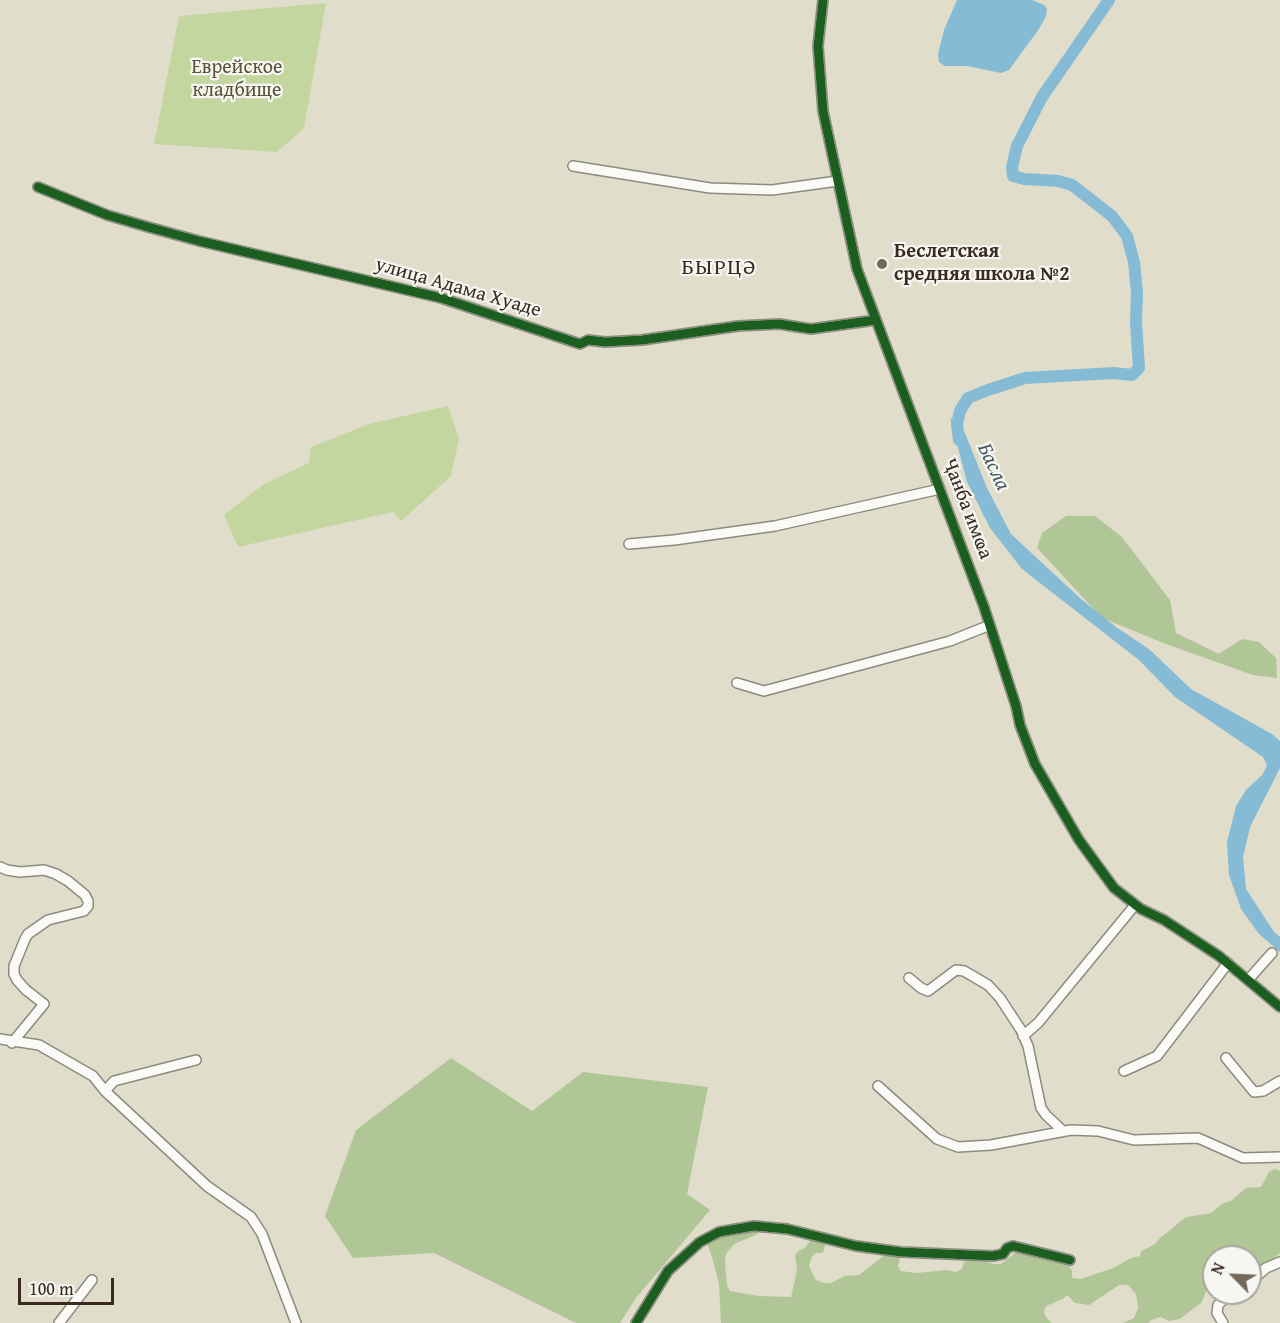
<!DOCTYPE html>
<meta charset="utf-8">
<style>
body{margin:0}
#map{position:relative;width:1280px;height:1323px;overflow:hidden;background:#e0ddcb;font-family:"Gentium Book Plus",serif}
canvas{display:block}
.north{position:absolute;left:1202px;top:1245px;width:60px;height:60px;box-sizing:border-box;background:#f6f6f2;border:2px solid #aba49d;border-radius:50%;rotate:294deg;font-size:16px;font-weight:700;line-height:24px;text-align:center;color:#3b2a1e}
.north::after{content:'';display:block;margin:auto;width:21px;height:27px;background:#75695b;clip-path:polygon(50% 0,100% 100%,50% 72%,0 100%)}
.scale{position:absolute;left:18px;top:1278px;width:96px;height:27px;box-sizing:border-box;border:3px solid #3b2a1e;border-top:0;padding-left:8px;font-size:18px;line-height:21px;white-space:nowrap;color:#3b2a1e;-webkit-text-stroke:4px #f6f6f2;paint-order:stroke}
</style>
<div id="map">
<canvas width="1280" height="1323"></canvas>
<div class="north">N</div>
<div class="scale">100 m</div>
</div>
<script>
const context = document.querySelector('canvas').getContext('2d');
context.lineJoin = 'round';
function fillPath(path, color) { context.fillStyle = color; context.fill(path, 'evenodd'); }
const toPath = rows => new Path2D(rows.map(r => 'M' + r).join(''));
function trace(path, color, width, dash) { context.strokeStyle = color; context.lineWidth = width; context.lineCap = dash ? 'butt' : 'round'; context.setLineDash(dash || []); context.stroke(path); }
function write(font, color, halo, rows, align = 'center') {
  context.font = font + ' "Gentium Book Plus",serif'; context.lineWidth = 4.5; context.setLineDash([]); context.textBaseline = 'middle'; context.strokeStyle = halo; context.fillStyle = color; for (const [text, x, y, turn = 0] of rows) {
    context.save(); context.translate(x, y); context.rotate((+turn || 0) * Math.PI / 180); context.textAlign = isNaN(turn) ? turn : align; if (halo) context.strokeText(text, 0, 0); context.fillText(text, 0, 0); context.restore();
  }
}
fillPath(toPath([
 [326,3,304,128,277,152,154,144,179,16],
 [448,406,459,439,451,476,401,521,393,512,238,547,224,515,264,484,309,463,311,447,369,424]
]), '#c4d69f');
fillPath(toPath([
 [1066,516,1095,516,1122,537,1170,600,1176,633,1219,654,1242,639,1259,642,1276,658,1277,678,1253,675,1166,644,1102,618,1037,548,1042,533],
 [451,1058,532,1111,583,1072,708,1087,687,1194,710,1210,636,1298,620,1323,576,1323,434,1253,353,1258,325,1216,356,1130],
 [1275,1169,1280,1171,1280,1253,1250,1278,1250,1257,1214,1257,1214,1281,1206,1291,1202,1302,1180,1319,1169,1321,1161,1317,1151,1320,1148,1323,1123,1323,1134,1318,1138,1308,1136,1294,1128,1285,1119,1285,1089,1305,1075,1303,1067,1295,1063,1299,1046,1306,1044,1311,1046,1317,1052,1323,721,1323,719,1284,712,1257,707,1243,722,1233,755,1229,759,1230,758,1234,734,1244,726,1254,725,1262,727,1285,730,1291,759,1296,791,1297,797,1270,795,1255,798,1251,805,1248,812,1238,822,1240,825,1246,823,1253,816,1253,812,1257,809,1266,816,1280,824,1283,831,1283,845,1276,859,1275,883,1256,891,1254,901,1255,898,1266,901,1271,916,1273,947,1270,956,1272,962,1269,964,1262,972,1259,980,1259,993,1264,1001,1264,1015,1253,1023,1252,1063,1263,1069,1266,1072,1271,1072,1278,1081,1279,1113,1268,1131,1258,1140,1256,1141,1251,1155,1244,1159,1239,1186,1217,1211,1213,1223,1203,1231,1201,1246,1188,1261,1187,1269,1172]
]), '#b1c696');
fillPath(toPath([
 [957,0,1032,0,1044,5,1047,9,1046,16,1039,29,1009,70,1001,73,967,66,945,66,939,62,938,54,944,30],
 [950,417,965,433,987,488,1011,534,1081,599,1116,627,1149,649,1191,689,1272,734,1280,741,1280,768,1250,827,1243,857,1246,889,1274,932,1280,937,1280,952,1259,934,1241,909,1229,875,1227,842,1236,806,1246,790,1263,774,1267,765,1263,757,1175,697,1139,660,1022,569,990,528,967,482]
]), '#86bbd5');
trace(toPath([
 [959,440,957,424,960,411,968,398,988,390,1025,378,1114,373,1132,375,1139,368,1136,322,1137,293,1134,262,1127,236,1112,216,1072,185,1058,181,1024,179,1013,176,1012,167,1017,146,1042,97,1109,0]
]), '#86bbd5', 12);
const minor = toPath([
 [823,0,818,46,823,111,857,269,984,607,1016,706,1020,725,1035,764,1079,840,1114,888,1141,909,1164,920,1219,956,1280,1007],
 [573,166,710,188,772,190,838,181],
 [38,187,107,215,148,227,199,241,441,298,580,344,588,340,605,342,642,340,738,326,779,324,811,329,876,320],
 [629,544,674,540,775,526,940,489],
 [737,683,764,691,950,641,990,625],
 [0,867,7,870,20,872,44,870,56,874,68,881,85,895,88,901,88,906,84,911,48,920,28,934,25,939,14,966,14,974,17,980,26,990,44,1004,12,1043],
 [909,978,921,988,928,991,956,970,964,971,988,985,1000,998,1021,1030,1028,1046,1041,1108,1046,1115,1063,1131],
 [1248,980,1272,953],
 [1023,1036,1038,1023,1135,905],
 [0,1039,39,1045,93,1076,105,1091,207,1186,251,1217,262,1234,296,1323],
 [1226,1058,1254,1092,1263,1091,1280,1081],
 [1124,1071,1157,1056,1228,963],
 [878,1086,937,1139,958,1147,991,1145,1071,1130,1098,1131,1134,1140,1198,1138,1243,1158,1280,1157],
 [105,1091,114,1081,196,1060],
 [1250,1282,1266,1268,1280,1262],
 [59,1323,92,1280],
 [636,1323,668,1271,700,1242,719,1232,754,1226,787,1229,856,1246,901,1252,993,1256,1003,1254,1007,1248,1013,1246,1070,1260],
 [1223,1323,1217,1313,1218,1305,1228,1295,1236,1298,1239,1293]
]);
trace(minor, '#8e8a7f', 12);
trace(minor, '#fafaf7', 9);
trace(toPath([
 [823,0,818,46,823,111,857,269,984,607,1016,706,1020,725,1035,764,1079,840,1114,888,1141,909,1164,920,1219,956,1280,1007],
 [38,187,107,215,148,227,199,241,441,298,580,344,588,340,605,342,642,340,738,326,779,324,811,329,876,320],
 [636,1323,668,1271,700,1242,719,1232,754,1226,787,1229,856,1246,901,1252,993,1256,1003,1254,1007,1248,1013,1246,1070,1260]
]), '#1b5e20', 9);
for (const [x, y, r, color] of [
 [882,264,6,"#75695b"]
]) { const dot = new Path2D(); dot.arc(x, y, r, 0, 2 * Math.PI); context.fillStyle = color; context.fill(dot); trace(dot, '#f6f6f2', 2); }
write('20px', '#585435', '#f6f6f2', [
 ["Еврейское",237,68],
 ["кладбище",237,91]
]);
write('bold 20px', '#3b2a1e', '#f6f6f2', [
 ["Беслетская",894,252],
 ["средняя школа №2",894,275]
], 'left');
write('20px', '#3b2a1e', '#f6f6f2', [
 ["улица Адама Хуаде",458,288,16],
 ["Ҷанба имҩа",967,509,69]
]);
write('italic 21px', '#48585f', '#f6f6f2', [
 ["Басла",993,467,65]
]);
context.letterSpacing = '1.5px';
write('22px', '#3b2a1e', '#f6f6f2', [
 ["БЫРЦӘ",719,268]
]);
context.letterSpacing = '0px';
</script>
